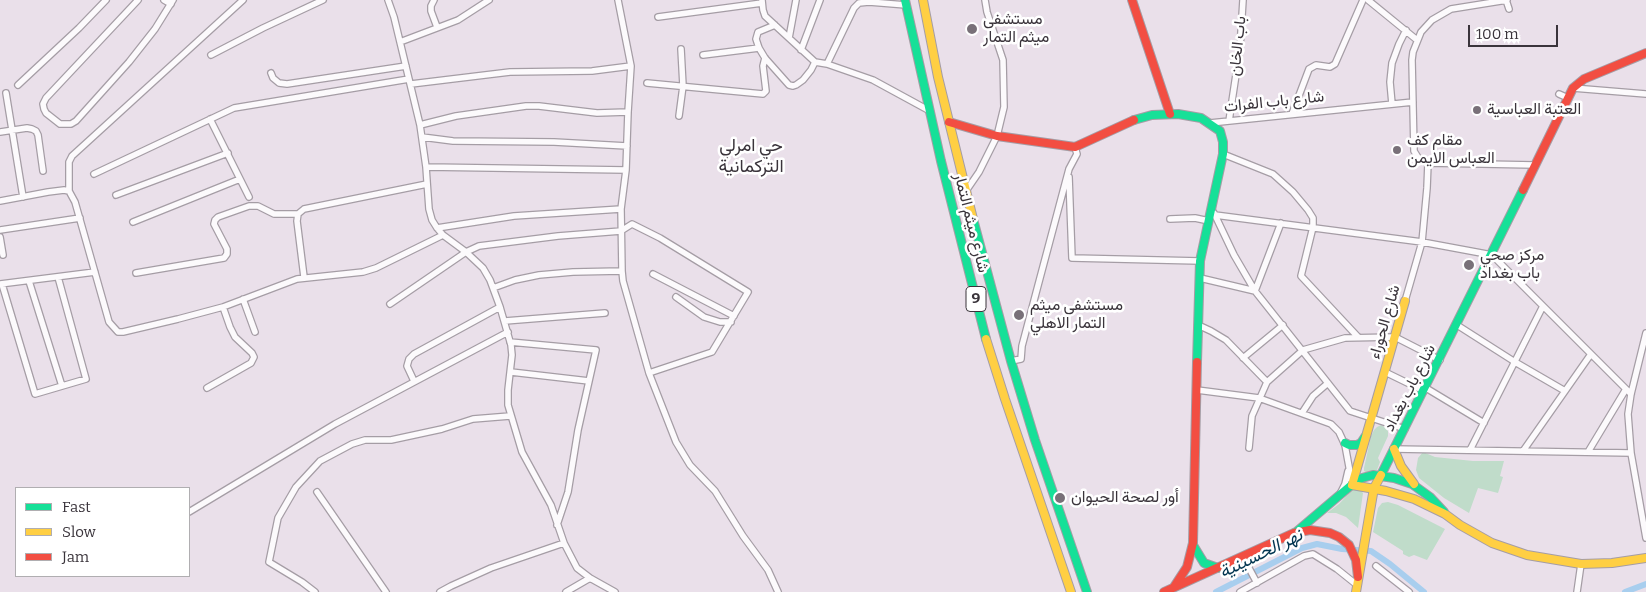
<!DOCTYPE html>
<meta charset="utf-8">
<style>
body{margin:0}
#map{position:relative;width:1646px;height:592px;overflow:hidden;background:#eae0ea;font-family:Bitter,serif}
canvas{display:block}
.legend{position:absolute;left:15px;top:487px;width:175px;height:90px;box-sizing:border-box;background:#fff;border:1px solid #b0aeb1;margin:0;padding:6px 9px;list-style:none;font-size:15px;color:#3a343b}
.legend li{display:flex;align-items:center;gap:10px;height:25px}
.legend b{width:25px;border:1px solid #b0aeb1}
.scale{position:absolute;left:1468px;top:25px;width:90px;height:22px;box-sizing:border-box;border:2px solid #3a343b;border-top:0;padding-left:6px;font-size:15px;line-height:18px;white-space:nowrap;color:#3a343b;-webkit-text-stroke:4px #fff;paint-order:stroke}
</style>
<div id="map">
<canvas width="1646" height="592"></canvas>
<ul class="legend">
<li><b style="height:6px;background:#16e098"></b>Fast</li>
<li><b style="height:6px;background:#ffcf43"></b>Slow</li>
<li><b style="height:6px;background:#f24e42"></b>Jam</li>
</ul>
<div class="scale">100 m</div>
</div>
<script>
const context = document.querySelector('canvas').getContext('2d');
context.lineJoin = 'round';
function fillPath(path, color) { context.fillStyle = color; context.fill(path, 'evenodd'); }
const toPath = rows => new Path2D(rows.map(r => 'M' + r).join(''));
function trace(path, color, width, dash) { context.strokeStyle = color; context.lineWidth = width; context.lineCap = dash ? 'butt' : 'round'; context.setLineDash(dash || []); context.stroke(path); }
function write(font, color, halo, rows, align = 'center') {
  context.font = font + ' Bitter,Vazirmatn,serif'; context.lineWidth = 5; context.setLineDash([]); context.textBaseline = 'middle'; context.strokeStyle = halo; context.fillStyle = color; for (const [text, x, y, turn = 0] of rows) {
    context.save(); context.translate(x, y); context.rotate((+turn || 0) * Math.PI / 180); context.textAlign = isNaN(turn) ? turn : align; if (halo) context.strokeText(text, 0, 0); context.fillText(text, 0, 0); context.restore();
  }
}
fillPath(toPath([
 [1381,425,1386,428,1388,431,1388,436,1378,458,1380,462,1377,470,1373,472,1367,473,1364,471,1364,468,1371,436,1374,430,1377,427],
 [1423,452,1435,457,1473,461,1504,461,1500,476,1503,477,1498,493,1478,488,1469,513,1444,498,1419,478,1416,470,1418,458],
 [1355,487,1360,489,1363,493,1358,528,1346,517,1336,513,1327,513,1339,504],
 [1388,502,1398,505,1445,529,1427,560,1414,555,1409,557,1403,554,1403,551,1373,532,1378,508,1382,503]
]), '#c0dcca');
trace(toPath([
 [1216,592,1302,548,1317,544,1342,549,1371,551,1390,564,1424,592],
 [1625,592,1646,584]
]), '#a8ceee', 6);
const street = toPath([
 [138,0,46,98,43,104,44,109,46,113,60,124,71,124,76,121,129,62,155,29,173,0],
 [164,0,171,4],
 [388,0,394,17,420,125,426,167,429,209,432,220,437,228,443,235,466,252,483,268,490,280,500,307,511,345,512,355,508,390,508,405,522,452,551,505,564,543,577,568,590,578,615,592],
 [434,0,431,6,431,11,437,27],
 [618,0,631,66,628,112,626,170,621,209,622,271,623,281,649,373,676,442,690,465,715,491,743,536,768,570,778,592],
 [762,0,763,10,765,16,815,62,827,64,873,80,930,111],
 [1368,0,1417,40],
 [1506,0,1509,9],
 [1507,0,1451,9,1432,20,1421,32,1413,52,1412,60,1414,151,1419,159,1428,163,1535,165],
 [658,17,762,3],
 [775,25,758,32,756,39,759,48,765,58,789,85,793,86,796,85,803,80,811,70,815,62],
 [789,38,796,0],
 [400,42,458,20,489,0],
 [801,50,820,0],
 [211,55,263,28,323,0],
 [703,55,759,48],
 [827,64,854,8,859,3,869,2,906,5],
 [271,73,273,78,279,83,287,84,406,66],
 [647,83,763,94,766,91,763,66,765,58],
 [411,84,510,72,592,71,631,66],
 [18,85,79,28,106,0],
 [1573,88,1646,94],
 [6,93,23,197],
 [1559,94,1568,98],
 [1392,104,1390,82,1392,63,1399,44,1406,30],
 [1292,114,1309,69,1316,65,1330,67,1335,64,1363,0],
 [679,116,683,86,681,49],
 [210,119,249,197],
 [1229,121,1240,48,1243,0],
 [1210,123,1413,102],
 [420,125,456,116,526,106,539,106,597,113,628,112],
 [0,132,27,128,32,129,36,131,38,135,43,171],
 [422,137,453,141,554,142,627,146],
 [1223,154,1273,174,1293,192,1308,210,1313,218,1313,227,1301,276,1358,337],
 [426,167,626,170],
 [94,174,234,108,409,79],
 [1069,177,1072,258,1200,261],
 [69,191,69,162,72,156,243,0],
 [966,191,979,172,997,136,1004,107,1003,60,987,12,985,0],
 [116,195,228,153],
 [0,201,48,192,64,190,69,191,75,202,109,322,118,332,123,332,178,319,223,307,297,279,363,272,376,268,443,235],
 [1214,213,1234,255,1255,291,1350,411,1405,429],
 [1215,215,1422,242,1492,255,1631,394],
 [1170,219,1195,218,1209,221],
 [133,222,240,179],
 [437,228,514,216,621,209],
 [0,230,80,218],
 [0,237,3,255],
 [136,273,224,258,227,254,227,249,214,224,215,220,218,217,249,206,258,206,274,214,298,214],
 [653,274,734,316],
 [304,277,297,221,298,214,304,209,427,184],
 [1200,278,1255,291,1281,223],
 [29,281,62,386],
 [0,284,95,272],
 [2,284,35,394,86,379,58,277],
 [493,288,515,280,539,275,573,272,622,271],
 [676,297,704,317,720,322,731,322],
 [243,299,255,332],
 [1405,301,1422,242,1427,188,1428,163],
 [390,304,466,252,479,246,558,236,621,231,632,224,660,238,748,292,712,352,649,373],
 [505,321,605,313],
 [1198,325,1211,331,1226,340,1267,382],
 [1457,325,1515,362,1565,391],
 [1646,333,1631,394,1628,414,1631,453,1646,538],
 [510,342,596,350,578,430,568,492,557,525],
 [1243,358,1283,325],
 [1011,361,1021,359,1022,346,1036,293,1069,169,1077,154,1075,147],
 [511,372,589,381],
 [1385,372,1424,391],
 [414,381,407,366,409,359,414,354,500,307],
 [207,388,251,363,254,357,252,353,235,337,230,327,223,307],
 [1426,388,1484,423],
 [1197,390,1259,398,1331,424,1339,432,1345,445,1352,483],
 [1302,413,1313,396,1328,383],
 [1249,448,1252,416,1267,382,1303,350,1345,338,1395,337,1440,360],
 [1394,449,1631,453],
 [1470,450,1543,306],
 [1523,451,1591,354],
 [1588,452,1626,389],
 [317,492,386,592],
 [1341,492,1345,484,1348,471],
 [189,512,335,424,508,332],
 [1243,557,1257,583],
 [1376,566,1409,592],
 [315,592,302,582,269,562,278,518,296,487,320,461,352,444,365,440,391,440,442,429,473,419,510,416],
 [440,592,451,586,491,568,564,543],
 [566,592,590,578],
 [1240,592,1304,556,1313,554,1337,569,1357,585],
 [1577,592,1581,564]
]);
const fast = toPath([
 [905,0,941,161,986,339],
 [1134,120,1152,115,1178,114,1201,118,1220,131,1223,142,1223,154,1200,261,1197,362],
 [973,219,1011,361,1035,440,1087,592],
 [1345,443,1349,445,1357,445,1361,443,1365,437],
 [1381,475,1523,190],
 [1295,533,1355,482,1362,478,1373,475,1394,478,1412,484,1430,497,1444,512],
 [1193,545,1204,563,1218,568]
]);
const slow = toPath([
 [923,0,938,77,973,219],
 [986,339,1005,399,1071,592],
 [1394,449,1401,466,1414,484],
 [1352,485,1386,491,1414,499,1445,514,1460,525,1492,543,1527,555,1581,564,1612,563,1646,558],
 [1352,485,1405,301],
 [1356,592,1374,488,1381,475]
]);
const jam = toPath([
 [1132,0,1170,114],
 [949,122,997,136,1075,147,1134,120],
 [1523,190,1573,88,1584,79,1646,53],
 [1174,587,1187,567,1193,543,1197,362],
 [1164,592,1294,533,1310,530,1330,533,1339,537,1349,545,1356,560,1358,577]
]);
trace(street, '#a59da5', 8);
trace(fast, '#a59da5', 10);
trace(slow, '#a59da5', 10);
trace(jam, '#a59da5', 10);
trace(street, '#fcfafc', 5.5);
trace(fast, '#16e098', 8);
trace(slow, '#ffcf43', 8);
trace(jam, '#f24e42', 8);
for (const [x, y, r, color] of [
 [972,29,6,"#787078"],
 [1477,110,5,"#787078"],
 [1397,150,5,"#787078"],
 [1469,265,6,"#787078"],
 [1019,315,6,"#787078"],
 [1060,498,6,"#787078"]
]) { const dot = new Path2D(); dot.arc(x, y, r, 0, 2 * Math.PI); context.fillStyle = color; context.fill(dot); trace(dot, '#fff', 2); }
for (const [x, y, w] of [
 [976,299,20]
]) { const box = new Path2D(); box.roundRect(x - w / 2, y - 12.5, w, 25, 4); context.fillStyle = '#fff'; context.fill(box); trace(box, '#3a343b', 1); }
write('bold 15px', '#3a343b', null, [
 ["9",976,299]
]);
write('16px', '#3a343b', '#fff', [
 ["مستشفى",983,20],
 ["ميثم التمار",983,38],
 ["العتبة العباسية",1487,110],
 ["مقام كف",1407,141],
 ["العباس الايمن",1407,159],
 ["مركز صحي",1480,256],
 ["باب بغداد",1480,274],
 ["مستشفى ميثم",1030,306],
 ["التمار الاهلي",1030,324],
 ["أور لصحة الحيوان",1071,498]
], 'left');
write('16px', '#3a343b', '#fff', [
 ["باب الخان",1238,46,-84],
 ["شارع باب الفرات",1274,102,-6],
 ["شارع ميثم التمار",971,223,76],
 ["شارع الحوراء",1385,322,-74],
 ["شارع باب بغداد",1410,388,-63]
]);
write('18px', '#3a343b', '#fff', [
 ["حي امرلي",751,146],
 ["التركمانية",751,167]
]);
write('italic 18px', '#023550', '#fff', [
 ["نهر الحسينية",1261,554,-26]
]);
</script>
